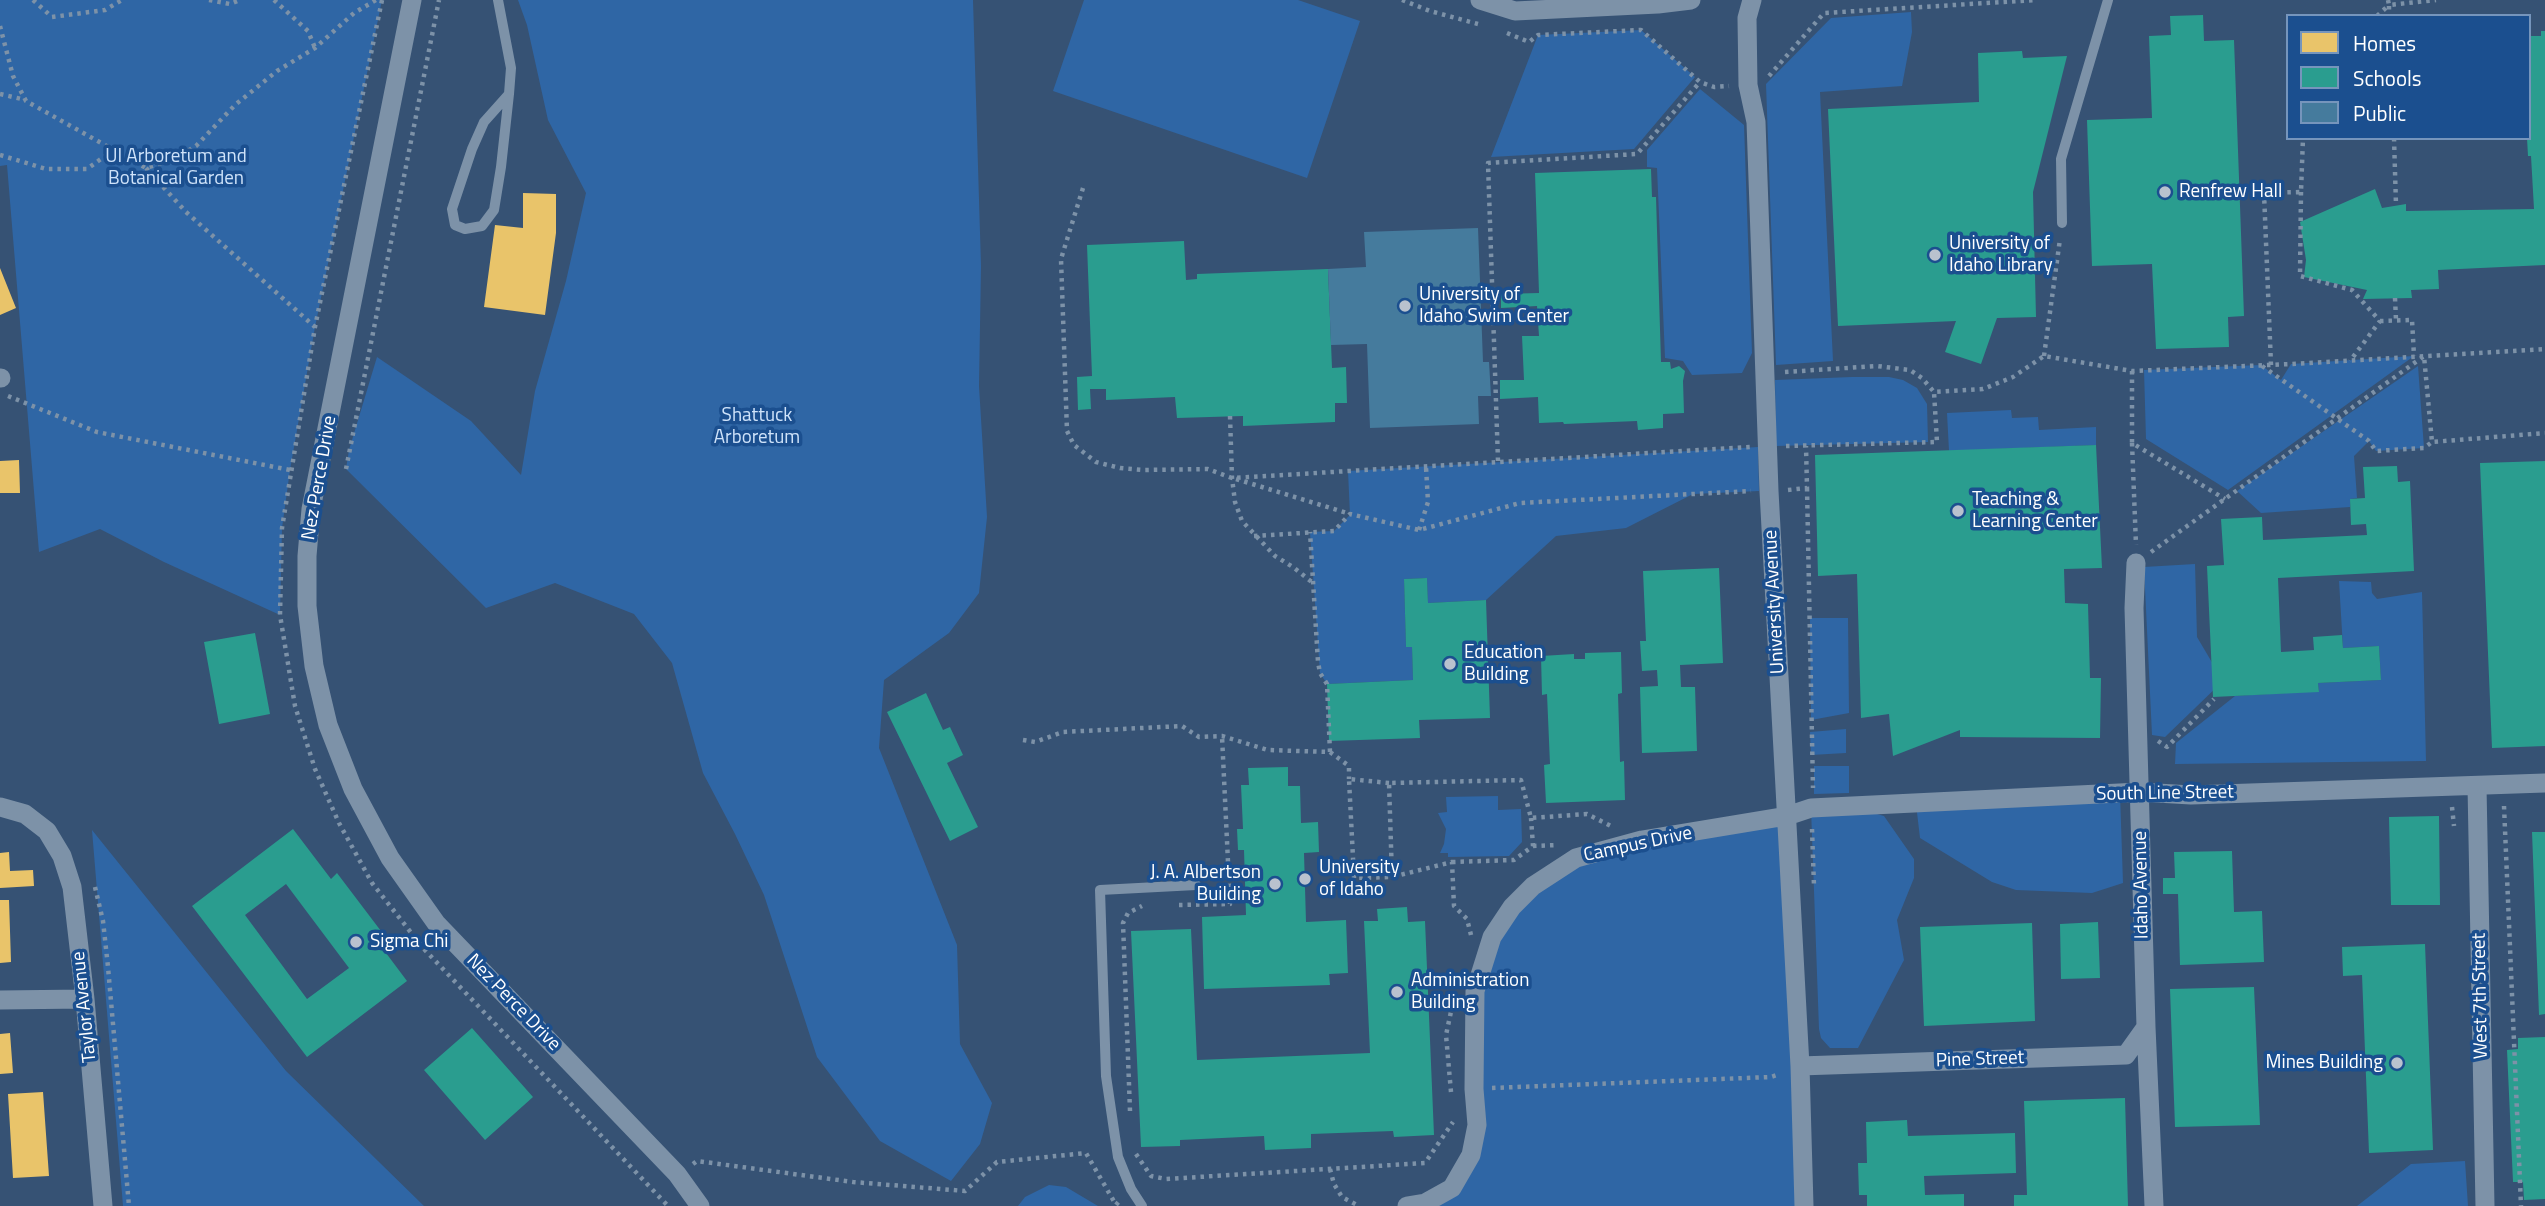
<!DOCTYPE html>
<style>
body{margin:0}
#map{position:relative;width:2545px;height:1206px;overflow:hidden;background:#365274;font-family:"Titillium Web",sans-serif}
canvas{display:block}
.legend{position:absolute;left:2286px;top:14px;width:245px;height:126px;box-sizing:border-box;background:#1b4f8f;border:2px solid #7695bc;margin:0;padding:9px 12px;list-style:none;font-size:21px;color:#fff}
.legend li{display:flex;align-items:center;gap:14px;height:35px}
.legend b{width:35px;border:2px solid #7695bc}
</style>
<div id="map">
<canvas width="2545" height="1206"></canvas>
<ul class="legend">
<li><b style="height:19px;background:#e9c46a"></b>Homes</li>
<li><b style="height:19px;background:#2a9d8f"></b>Schools</li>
<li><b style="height:19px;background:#457b9d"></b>Public</li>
</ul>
</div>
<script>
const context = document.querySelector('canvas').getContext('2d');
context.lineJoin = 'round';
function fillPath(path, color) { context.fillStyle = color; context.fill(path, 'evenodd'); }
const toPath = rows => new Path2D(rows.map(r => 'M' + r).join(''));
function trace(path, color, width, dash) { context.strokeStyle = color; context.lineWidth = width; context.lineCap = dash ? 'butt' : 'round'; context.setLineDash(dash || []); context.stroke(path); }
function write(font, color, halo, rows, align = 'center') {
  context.font = font + ' "Titillium Web",sans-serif'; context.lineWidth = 7; context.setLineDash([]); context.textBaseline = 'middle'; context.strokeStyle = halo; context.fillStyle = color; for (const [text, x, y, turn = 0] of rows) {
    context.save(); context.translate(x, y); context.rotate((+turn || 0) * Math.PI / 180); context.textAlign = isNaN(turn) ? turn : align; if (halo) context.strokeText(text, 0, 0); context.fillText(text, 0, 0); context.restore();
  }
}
fillPath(toPath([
 [0,0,382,0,315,327,290,470,282,528,280,615,164,562,100,529,39,552,7,165,0,166],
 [518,0,973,0,981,266,979,386,987,517,979,593,949,633,884,680,879,748,957,945,960,1044,992,1103,980,1144,951,1181,880,1141,817,1057,764,895,735,834,703,773,672,663,634,614,555,583,486,608,346,469,349,450,377,357,471,421,521,475,535,391,566,281,586,193,548,120,527,25],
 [1084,0,1298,0,1360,21,1307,178,1053,91],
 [1911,12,1912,32,1902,86,1820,92,1833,361,1776,365,1766,84,1831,18],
 [1641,30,1695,77,1634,149,1491,157,1538,35],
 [1700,89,1744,125,1752,353,1742,373,1692,375,1683,361,1665,358,1657,168,1647,167,1647,150],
 [2414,356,2228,490,2146,439,2144,370,2261,365,2281,380,2291,364],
 [2418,366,2424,448,2376,451,2369,441,2354,456,2357,498,2350,499,2350,507,2261,513,2237,491],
 [1852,377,1889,377,1903,380,1917,388,1927,404,1928,442,1776,446,1775,380],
 [2011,410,2012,418,2038,417,2039,430,2096,427,2096,445,1949,451,1947,413],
 [1758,447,1759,491,1693,494,1626,528,1556,536,1486,600,1428,603,1427,578,1404,579,1406,647,1412,647,1413,680,1327,684,1320,673,1310,532,1334,531,1350,515,1348,471],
 [2195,564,2197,637,2223,681,2165,737,2152,735,2144,567],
 [2339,581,2371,582,2372,593,2377,599,2422,592,2426,761,2175,764,2176,743,2235,696,2319,691,2318,683,2381,680,2379,646,2343,648],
 [1810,618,1848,618,1849,713,1811,720],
 [1846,729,1846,753,1811,755,1810,732],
 [1814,766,1849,766,1849,793,1814,794],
 [2120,793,2123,883,2092,893,2016,890,1992,882,1920,838,1916,804],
 [1498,796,1498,810,1521,809,1522,842,1509,856,1448,857,1448,853,1440,853,1444,844,1446,829,1438,813,1447,812,1446,797],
 [1848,806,1884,816,1914,859,1914,878,1897,920,1904,960,1858,1048,1830,1048,1821,1038,1819,1029,1811,808],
 [1787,816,1804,1206,1407,1206,1425,1203,1471,1155,1475,991,1492,937,1576,858],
 [92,830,286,1071,424,1206,123,1206],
 [2465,1161,2468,1206,2357,1206,2411,1164],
 [1049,1185,1066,1187,1098,1206,1018,1206,1025,1197]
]), '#2f66a5');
fillPath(toPath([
 [523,193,556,194,556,233,545,315,484,307,495,225,523,228],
 [0,268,16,308,0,315],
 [19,460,20,493,0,493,0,461],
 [9,852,10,871,33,870,34,886,0,888,0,853],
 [0,900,9,900,11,962,0,963],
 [10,1033,13,1073,0,1074,0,1034],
 [43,1092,49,1176,13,1178,8,1094]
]), '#e9c46a');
fillPath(toPath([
 [2203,15,2204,41,2234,40,2244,316,2228,317,2229,347,2156,349,2152,264,2092,266,2087,120,2152,118,2149,36,2171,35,2170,16],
 [2541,31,2545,31,2545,265,2438,270,2439,289,2411,290,2412,298,2363,299,2367,290,2304,277,2306,260,2300,222,2375,189,2382,208,2406,204,2406,211,2534,209,2531,156,2528,156,2527,138,2529,138,2529,36,2541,36],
 [2022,51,2023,58,2067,56,2033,192,2036,317,1997,318,1981,364,1945,352,1956,321,1838,326,1828,109,1979,102,1978,53],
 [1651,169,1652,197,1656,197,1661,362,1670,362,1671,369,1679,366,1685,371,1683,381,1684,413,1663,414,1663,428,1638,430,1637,421,1564,424,1563,422,1539,423,1538,397,1500,399,1500,380,1524,380,1522,336,1539,336,1537,306,1501,308,1501,294,1539,293,1535,173],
 [1184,241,1186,280,1197,279,1197,274,1328,269,1332,368,1346,367,1347,403,1335,403,1335,422,1243,426,1243,416,1177,418,1175,397,1106,400,1106,389,1090,389,1091,409,1078,410,1077,377,1092,376,1087,245],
 [2096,445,2102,568,2064,569,2065,603,2088,604,2090,678,2101,678,2100,738,1960,737,1960,730,1893,756,1889,714,1861,718,1857,574,1818,576,1815,455],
 [2545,461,2545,746,2492,748,2480,463],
 [2397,466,2398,482,2410,481,2414,571,2278,578,2281,652,2314,650,2313,637,2342,635,2343,648,2379,646,2381,680,2318,683,2319,692,2213,697,2207,566,2224,565,2221,519,2262,517,2263,540,2367,535,2366,524,2351,525,2350,499,2365,498,2363,467],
 [1719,568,1723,663,1680,665,1681,687,1695,687,1697,751,1642,753,1640,687,1658,686,1657,670,1642,671,1640,641,1646,641,1643,571],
 [1427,578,1428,603,1486,600,1490,718,1419,720,1420,738,1329,741,1327,684,1413,680,1412,647,1406,647,1404,579],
 [255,633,270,714,219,724,204,642],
 [1621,652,1622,693,1618,694,1620,762,1624,761,1625,800,1546,803,1544,765,1550,764,1547,694,1542,695,1541,656,1574,654,1574,659,1585,659,1585,653],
 [926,693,943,730,950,727,963,755,947,763,978,827,950,841,887,712],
 [1288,767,1288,786,1300,786,1301,823,1318,822,1319,852,1304,853,1306,922,1346,920,1348,973,1329,974,1330,985,1204,989,1202,917,1246,915,1244,850,1238,850,1237,829,1243,829,1241,785,1249,785,1248,768],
 [2439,816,2440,905,2391,905,2389,817],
 [293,829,331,879,337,873,387,939,380,945,407,981,307,1057,192,906],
 [286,884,349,968,307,999,245,915],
 [2532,832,2545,832,2545,1014,2539,1015],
 [2232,851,2234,912,2262,911,2264,962,2180,965,2178,894,2163,894,2163,878,2175,878,2174,852],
 [1407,907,1408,922,1425,921,1434,1135,1394,1137,1393,1131,1311,1134,1311,1148,1265,1150,1264,1136,1180,1140,1180,1146,1141,1147,1131,931,1191,929,1197,1060,1370,1053,1364,921,1378,921,1377,909],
 [2098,922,2100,978,2061,979,2060,924],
 [2032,923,2035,1021,1924,1026,1920,927],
 [2425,944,2433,1150,2369,1153,2362,975,2343,976,2342,947],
 [2254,987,2260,1125,2175,1127,2170,989],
 [472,1028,533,1097,485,1140,424,1070],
 [2545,1037,2545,1199,2524,1200,2523,1182,2513,1182,2507,1050,2518,1049,2518,1038],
 [2125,1098,2128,1206,2014,1206,2014,1195,2027,1195,2024,1101],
 [1907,1120,1908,1136,2015,1133,2016,1173,1924,1176,1925,1195,1964,1194,1964,1206,1867,1206,1867,1195,1859,1195,1858,1163,1867,1163,1866,1122]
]), '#2a9d8f');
fillPath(toPath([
 [1478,228,1483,362,1489,362,1491,396,1478,396,1479,424,1370,428,1367,344,1331,345,1328,269,1366,267,1364,232]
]), '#457b9d');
trace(toPath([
 [33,0,52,17,105,10,122,0],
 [209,0,230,4,240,0],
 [274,0,308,31,315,48],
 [382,0,315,327,282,528,280,615,295,706,315,769,339,823,372,883,424,949,668,1206],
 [1402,0,1430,11,1478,24],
 [2388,0,2389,5,2436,0],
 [2389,6,2389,16],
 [2377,16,2389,5],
 [0,26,13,76,26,101,146,168,174,159,196,146,235,105,277,71,315,48,354,13,376,0],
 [1507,33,1529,42,1538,35,1641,30,1700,82,1714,87,1729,86],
 [1769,76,1824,13,2036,0],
 [0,94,26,100],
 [2394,138,2396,205],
 [0,155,46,169,87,169,112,151],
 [146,168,186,212,315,327],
 [1083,188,1061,259,1067,431,1074,445,1096,462,1120,468,1144,470,1208,469,1232,478,1750,447],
 [2301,192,2300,276,2352,290,2380,321,2350,361],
 [2395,298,2396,320],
 [2380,321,2412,320,2414,356],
 [2044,356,2060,239],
 [2271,365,2264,193,2301,192,2303,138],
 [2262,366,2369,441,2376,451,2424,448,2432,442],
 [2132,371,2132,443,2225,499],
 [1785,372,1877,366,1910,370,1922,378,1934,392,1983,389,2013,377,2044,356,2132,371,2291,364,2545,349],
 [8,396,97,432,290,470],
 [1230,416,1232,478,1235,502,1242,521,1275,556,1293,567,1313,583],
 [2132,443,2136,545],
 [1786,446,1937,442,1934,392],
 [1498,461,1488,163,1637,154,1700,82],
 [346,469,439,0],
 [1236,479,1350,514],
 [1807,488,1813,788],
 [1788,490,1807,488,1806,446],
 [1419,530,1428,502,1426,467],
 [1254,536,1334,531,1350,514,1419,530,1520,503,1751,491],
 [2151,552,2424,356,2432,442,2545,433],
 [1023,740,1035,742,1063,732,1182,726,1199,737,1222,736,1268,750,1330,752,1327,684,1320,673,1318,662,1310,532],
 [2158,741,2167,747,2214,699],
 [1330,752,1349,766,1349,779],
 [1389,783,1349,779,1354,878,1392,877],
 [2504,806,2521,1206],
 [2452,807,2454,826],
 [1812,829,1814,886],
 [1533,846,1557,845],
 [1452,862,1514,860,1533,846,1531,818],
 [95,887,103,921,108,967,129,1206],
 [1179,905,1230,904,1222,736],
 [1471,935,1467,919,1454,906,1452,862,1392,877,1389,783,1521,780,1531,818,1587,814,1611,826],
 [1492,1088,1771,1077,1780,1074],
 [1451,1092,1446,1035,1452,1007],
 [1130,1111,1123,923,1128,913,1142,906],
 [1136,1154,1151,1176,1166,1179,1425,1163,1453,1122],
 [693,1164,697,1161,853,1182,965,1191,997,1162,1086,1153,1116,1205,1120,1200],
 [1330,1169,1334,1184,1342,1197,1359,1206]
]), '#7d92a8', 4.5, [3.5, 5]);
trace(toPath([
 [498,0,511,68,509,94,501,167,494,210,482,226,465,229,455,225,452,209,472,149,484,122,509,94],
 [2062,223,2061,159,2108,0],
 [1142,1206,1131,1189,1118,1157,1106,1076,1100,890,1196,885]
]), '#7d92a8', 10);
trace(toPath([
 [412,0,311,509,307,556,307,606,314,666,328,725,353,789,390,858,436,923,677,1174,700,1206],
 [1480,0,1515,11,1658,4,1691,0],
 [1752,0,1747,18,1748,85,1756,122,1769,491,1800,1066,1804,1206],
 [0,378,1,378],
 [2136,563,2134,608,2146,1027,2154,1206],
 [2477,786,2485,1206],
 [0,807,25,814,47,831,62,856,72,887,85,999,103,1206],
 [0,1000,85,999],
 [1800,1066,2126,1055,2146,1027],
 [1407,1206,1425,1203,1452,1188,1471,1155,1477,1125,1474,1089,1475,991,1492,937,1512,907,1533,886,1576,858,1642,840,1787,816,1811,808,2140,792,2191,795,2545,783]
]), '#7d92a8', 19);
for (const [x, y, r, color] of [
 [2165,192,7,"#b9c2ce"],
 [1935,255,7,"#b9c2ce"],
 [1405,306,7,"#b9c2ce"],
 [1958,511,7,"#b9c2ce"],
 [1450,664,7,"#b9c2ce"],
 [1305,879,7,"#b9c2ce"],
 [1275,884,7,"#b9c2ce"],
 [356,942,7,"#b9c2ce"],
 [1397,992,7,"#b9c2ce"],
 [2397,1063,7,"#b9c2ce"]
]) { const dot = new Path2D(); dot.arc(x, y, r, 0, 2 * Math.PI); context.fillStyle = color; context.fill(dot); trace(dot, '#1b4f8f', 2.5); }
write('19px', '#cfe3fa', '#1b4f8f', [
 ["UI Arboretum and",176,157],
 ["Botanical Garden",176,179],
 ["Shattuck",757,416],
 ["Arboretum",757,438]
]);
write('19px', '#fff', '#1b4f8f', [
 ["Renfrew Hall",2179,192],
 ["University of",1949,244],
 ["Idaho Library",1949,266],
 ["University of",1419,295],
 ["Idaho Swim Center",1419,317],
 ["Teaching &",1972,500],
 ["Learning Center",1972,522],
 ["Education",1464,653],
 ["Building",1464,675],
 ["University",1319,868],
 ["of Idaho",1319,890],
 ["J. A. Albertson",1261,873,"right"],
 ["Building",1261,895,"right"],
 ["Sigma Chi",370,942],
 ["Administration",1411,981],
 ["Building",1411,1003],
 ["Mines Building",2383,1063,"right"]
], 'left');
write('19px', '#fff', '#1b4f8f', [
 ["Nez Perce Drive",320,478,-80],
 ["University Avenue",1775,602,-93],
 ["South Line Street",2165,794,-1],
 ["Campus Drive",1638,845,-12],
 ["Idaho Avenue",2142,885,-91],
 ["West 7th Street",2481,996,-91],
 ["Nez Perce Drive",513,1003,46],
 ["Taylor Avenue",85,1007,-96],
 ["Pine Street",1980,1060,-2]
]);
</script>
